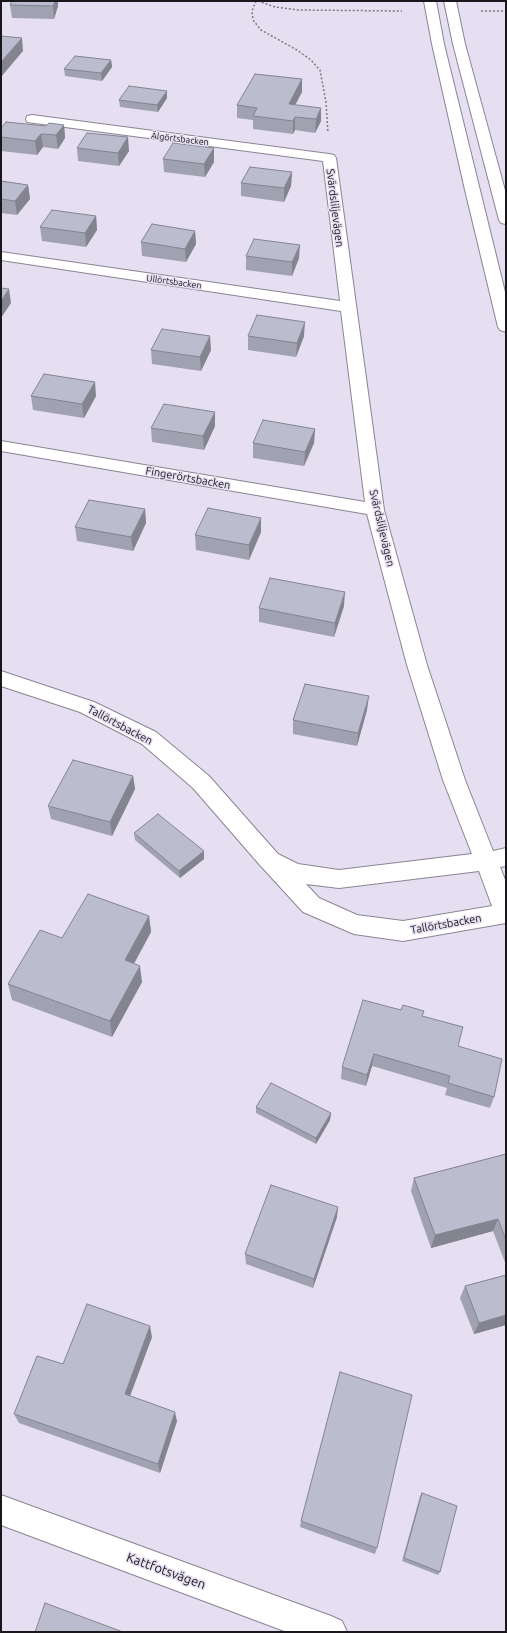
<!DOCTYPE html>
<meta charset="utf-8">
<style>
body{margin:0}
#map{position:relative;width:507px;height:1633px;overflow:hidden;background:#e6dff1;font-family:Ubuntu,sans-serif}
canvas{display:block}
.frame{position:absolute;inset:0;border:2px solid #19161c;pointer-events:none}
</style>
<div id="map">
<canvas width="507" height="1633"></canvas>
<div class="frame"></div>
</div>
<script>
const context = document.querySelector('canvas').getContext('2d');
context.lineJoin = 'round';
const toPath = rows => new Path2D(rows.map(r => 'M' + r).join(''));
function trace(path, color, width, dash) { context.strokeStyle = color; context.lineWidth = width; context.lineCap = dash ? 'butt' : 'round'; context.setLineDash(dash || []); context.stroke(path); }
function fillPath(path, color) { context.fillStyle = color; context.fill(path, 'evenodd'); }
function write(font, color, halo, rows, align = 'center') {
  context.font = font + ' Ubuntu,sans-serif'; context.lineWidth = 3; context.setLineDash([]); context.textBaseline = 'middle'; context.strokeStyle = halo; context.fillStyle = color; for (const [text, x, y, turn = 0] of rows) {
    context.save(); context.translate(x, y); context.rotate((+turn || 0) * Math.PI / 180); context.textAlign = isNaN(turn) ? turn : align; if (halo) context.strokeText(text, 0, 0); context.fillText(text, 0, 0); context.restore();
  }
}
const street = toPath([
 [32,115,329,154,334,155,336,158,384,510,427,665,465,780,493,851,506,848,506,866,500,867,506,882,506,923,403,941,354,934,303,912,259,864,193,788,142,744,80,712,1,686,1,671,94,702,156,732,209,776,278,854,298,864,339,870,472,854,443,780,407,665,367,514,1,451,1,441,365,502,341,311,1,260,1,252,340,301,323,161,27,122,26,119,27,116,32,115],
 [479,871,492,906,403,921,357,915,319,898,306,884,339,888,479,871],
 [1,1495,331,1616,342,1621,347,1632,287,1632,1,1525,1,1495]
]);
const highway = toPath([
 [424,1,436,1,444,44,506,296,506,332,500,330,498,327,465,190,432,44,424,1],
 [444,1,456,1,465,44,506,194,506,224,501,223,499,220,453,44,444,1]
]);
trace(street, '#8a8494', 2);
trace(highway, '#8a8494', 2);
trace(toPath([
 [256,1,252,11,253,20,261,30,297,50,311,60,320,70,326,102,328,133],
 [258,1,275,7,298,10,402,11],
 [481,11,506,11]
]), '#7e7985', 1.5, [2, 2]);
fillPath(street, '#fff');
fillPath(highway, '#fff');
fillPath(toPath([
 [12,1,58,1,58,6,54,19,12,18,10,5],
 [111,60,112,67,102,81,65,76,64,69],
 [302,79,302,92,295,105,321,121,315,133,295,130,293,134,253,129,253,120,237,118,237,105],
 [167,91,167,98,158,112,120,107,119,100],
 [64,125,65,138,58,149,43,147,37,155,1,151,1,128,46,126],
 [77,148,129,151,119,166,78,161],
 [214,148,214,162,205,177,164,172,163,159],
 [292,172,291,186,284,202,241,196,241,183],
 [1,181,28,185,30,199,17,215,1,213],
 [96,216,97,230,86,247,42,241,40,227],
 [195,231,196,244,186,262,142,256,141,242],
 [246,256,299,258,292,276,246,270],
 [248,336,304,336,296,357,248,350],
 [151,350,211,350,201,371,152,364],
 [31,396,96,396,84,418,33,410],
 [215,426,204,450,152,442,151,428],
 [315,429,314,443,304,466,253,458,253,443],
 [145,509,146,523,133,551,77,541,75,527],
 [261,532,249,560,196,550,195,535],
 [344,606,334,637,259,622,259,608],
 [367,710,357,746,293,734,293,720],
 [133,776,135,789,112,836,51,819,48,806],
 [134,833,204,851,204,859,180,878,135,840],
 [149,916,151,932,134,964,142,982,112,1037,12,1000,8,984,62,938],
 [423,1016,458,1046,494,1097,490,1108,445,1095,447,1088,372,1066,366,1086,341,1079,342,1067],
 [256,1107,331,1113,330,1120,316,1144,256,1113],
 [506,1154,506,1265,493,1231,431,1248,411,1191,414,1178],
 [337,1217,313,1288,246,1264,245,1254],
 [506,1275,506,1325,474,1334,460,1298,465,1286],
 [152,1337,130,1396,177,1421,160,1473,19,1423,14,1414,63,1364],
 [422,1493,440,1572,438,1575,402,1561,420,1496],
 [301,1521,377,1548,375,1554,300,1527]
]), '#a1a2b1');
fillPath(toPath([
 [55,1,58,1,58,6,54,19,53,6],
 [22,38,23,51,1,77,1,62],
 [111,60,112,67,102,81,101,73],
 [302,79,302,92,289,117,289,104],
 [167,91,167,98,158,112,157,105],
 [321,108,321,121,315,133,316,119],
 [295,117,295,130,293,134,293,121],
 [64,125,65,138,58,149,56,135],
 [41,134,43,147,37,155,35,141],
 [128,137,129,151,119,166,118,153],
 [214,148,214,162,205,177,204,164],
 [292,172,291,186,284,202,284,188],
 [28,185,30,199,17,215,15,201],
 [96,216,97,230,86,247,85,233],
 [195,231,196,244,186,262,185,249],
 [300,245,299,258,292,276,292,262],
 [9,289,11,303,1,318,1,301],
 [305,322,304,336,296,357,297,343],
 [210,336,211,350,201,371,200,357],
 [95,382,96,396,84,418,82,404],
 [215,412,215,426,204,450,203,436],
 [315,429,314,443,304,466,305,452],
 [145,509,146,523,133,551,131,537],
 [261,518,261,532,249,560,249,545],
 [345,592,344,606,334,637,335,623],
 [369,696,367,710,357,746,358,733],
 [133,776,135,789,112,836,110,822],
 [204,851,204,859,180,878,179,871],
 [149,916,151,932,127,976,125,960],
 [140,966,142,982,112,1037,110,1021],
 [374,1054,372,1066,366,1086,367,1075],
 [331,1113,330,1120,316,1144,316,1138],
 [338,1207,337,1217,313,1288,314,1279],
 [498,1219,493,1231,431,1248,435,1235],
 [506,1315,506,1325,474,1334,479,1323],
 [150,1326,152,1337,127,1404,125,1394],
 [175,1412,177,1421,160,1473,158,1464]
]), '#838490');
const building = toPath([
 [12,1,55,1,53,6,10,5,12,1],
 [1,36,22,38,1,62,1,36],
 [75,56,111,60,101,73,64,69,75,56],
 [255,74,302,79,289,104,321,108,316,119,295,117,293,121,253,116,257,108,237,105,255,74],
 [129,86,167,91,157,105,119,100,129,86],
 [6,122,46,126,49,123,64,125,56,135,41,134,35,141,1,137,1,128,6,122],
 [87,133,128,137,118,153,77,148,87,133],
 [173,143,214,148,204,164,163,159,173,143],
 [250,167,292,172,284,188,241,183,250,167],
 [1,181,28,185,15,201,1,199,1,181],
 [52,210,96,216,85,233,40,227,52,210],
 [152,224,195,231,185,249,141,242,152,224],
 [254,239,300,245,292,262,246,256,254,239],
 [1,288,9,289,1,301,1,288],
 [257,315,305,322,297,343,248,336,257,315],
 [162,329,210,336,200,357,151,350,162,329],
 [44,374,95,382,82,404,31,396,44,374],
 [164,404,215,412,203,436,151,428,164,404],
 [263,420,315,429,305,452,253,443,263,420],
 [89,500,145,509,131,537,75,527,89,500],
 [208,508,261,518,249,545,195,535,208,508],
 [270,578,345,592,335,623,259,608,270,578],
 [305,684,369,696,358,733,293,720,305,684],
 [73,760,133,776,110,822,48,806,73,760],
 [158,814,204,851,179,871,134,833,158,814],
 [88,894,149,916,125,960,140,966,110,1021,8,984,40,930,62,938,88,894],
 [363,1000,401,1010,403,1005,424,1011,422,1016,463,1027,458,1046,502,1059,494,1097,448,1083,450,1076,374,1054,367,1075,342,1067,363,1000],
 [271,1083,331,1113,316,1138,256,1107,271,1083],
 [506,1154,506,1240,498,1219,435,1235,414,1178,506,1154],
 [271,1185,338,1207,314,1279,245,1254,271,1185],
 [506,1275,506,1315,479,1323,465,1286,506,1275],
 [87,1304,150,1326,125,1394,175,1412,158,1464,14,1414,37,1356,63,1364,87,1304],
 [340,1372,412,1395,377,1548,301,1521,340,1372],
 [422,1493,457,1506,440,1572,404,1558,422,1493],
 [45,1603,123,1632,35,1632,45,1603]
]);
fillPath(building, '#bbbcce');
trace(building, '#838490', 1);
write('9px', '#19161c', '#e6dff1', [
 ["Älgörtsbacken",180,139,7],
 ["Ullörtsbacken",174,282,8]
]);
write('11px', '#19161c', '#e6dff1', [
 ["Svärdsliljevägen",335,208,83],
 ["Fingerörtsbacken",188,478,10],
 ["Svärdsliljevägen",382,528,77],
 ["Tallörtsbacken",120,725,28],
 ["Tallörtsbacken",446,924,-10]
]);
write('13px', '#19161c', '#e6dff1', [
 ["Kattfotsvägen",166,1571,20]
]);
</script>
